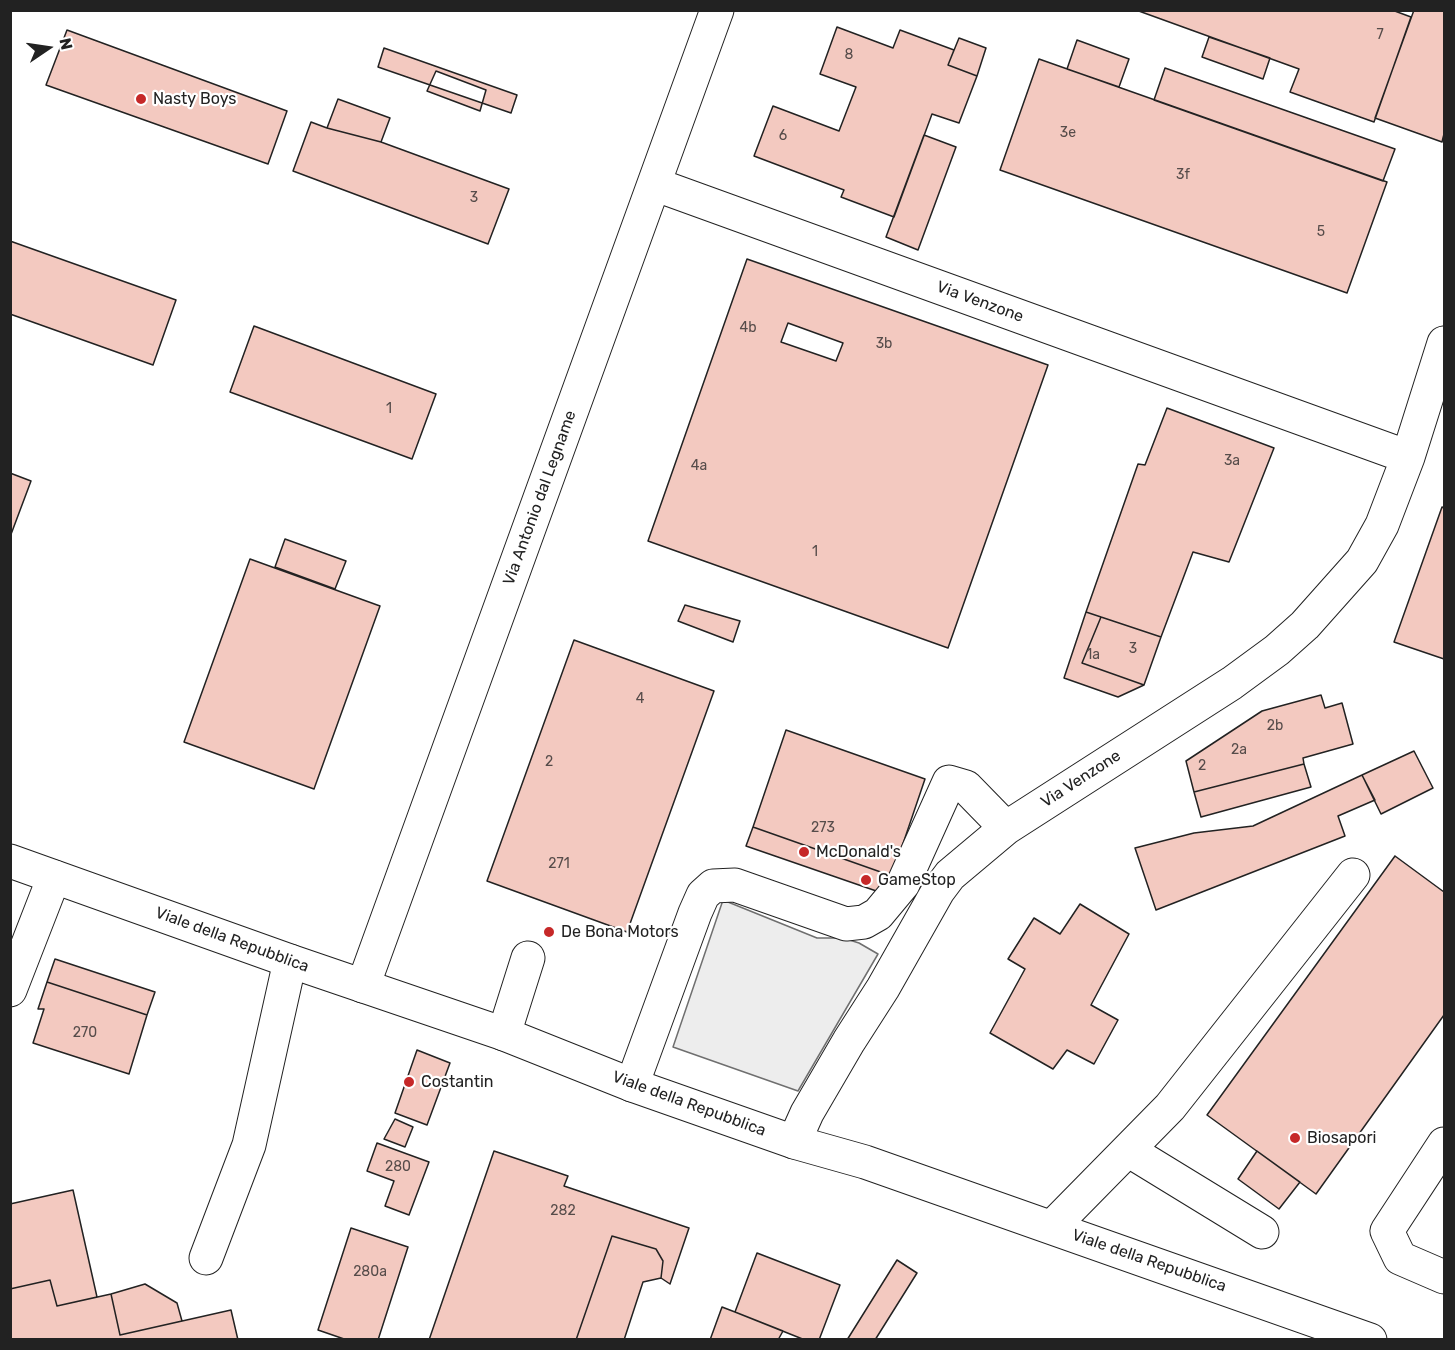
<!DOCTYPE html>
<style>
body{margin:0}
#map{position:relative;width:1455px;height:1350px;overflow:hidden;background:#fff;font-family:Rubik,sans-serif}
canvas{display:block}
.frame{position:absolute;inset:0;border:12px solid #222;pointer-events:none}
.north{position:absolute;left:18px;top:18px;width:60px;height:60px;-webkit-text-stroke:4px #fff;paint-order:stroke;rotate:77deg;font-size:16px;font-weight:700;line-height:24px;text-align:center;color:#222}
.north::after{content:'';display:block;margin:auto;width:21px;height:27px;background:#222;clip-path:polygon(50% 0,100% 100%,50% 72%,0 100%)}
</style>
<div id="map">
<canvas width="1455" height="1350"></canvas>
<div class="frame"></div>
<div class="north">N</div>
</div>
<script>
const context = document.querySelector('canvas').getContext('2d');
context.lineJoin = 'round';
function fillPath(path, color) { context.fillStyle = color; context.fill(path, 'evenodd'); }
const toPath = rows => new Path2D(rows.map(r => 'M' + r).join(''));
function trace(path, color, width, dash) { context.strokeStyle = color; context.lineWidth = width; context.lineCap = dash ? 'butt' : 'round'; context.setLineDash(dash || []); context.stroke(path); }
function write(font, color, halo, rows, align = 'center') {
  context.font = font + ' Rubik,sans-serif'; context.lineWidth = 4.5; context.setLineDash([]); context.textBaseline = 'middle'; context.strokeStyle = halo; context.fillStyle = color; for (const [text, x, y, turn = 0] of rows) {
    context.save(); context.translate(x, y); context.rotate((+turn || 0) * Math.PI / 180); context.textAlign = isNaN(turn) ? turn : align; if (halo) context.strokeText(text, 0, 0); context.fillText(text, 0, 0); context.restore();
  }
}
const parking = toPath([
 [723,900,817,938,843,938,859,943,878,954,798,1091,673,1047,723,900]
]);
fillPath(parking, '#ededed');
trace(parking, '#6f6f6f', 1.5);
const building = toPath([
 [1136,10,1392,10,1411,17,1374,122,1290,92,1299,69,1136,10],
 [1414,10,1444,10,1444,134,1442,142,1375,118,1414,10],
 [837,27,893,48,900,30,954,50,948,65,977,76,959,123,932,114,894,217,841,197,844,190,754,156,773,106,839,131,856,87,820,74,837,27],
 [67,30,287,111,268,164,46,85,67,30],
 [1209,37,1270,58,1263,79,1202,57,1209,37],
 [959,38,986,48,977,76,948,65,959,38],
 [1077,40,1129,59,1119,87,1067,69,1077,40],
 [384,48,517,95,511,113,378,67,384,48],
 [1039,59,1387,182,1347,293,1000,170,1039,59],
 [1165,68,1395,149,1383,181,1154,100,1165,68],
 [436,71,486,90,480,111,427,91,436,71],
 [338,99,390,118,381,142,327,128,338,99],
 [311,122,327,128,381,142,509,189,488,244,293,171,311,122],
 [924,135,956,147,918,250,886,237,924,135],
 [10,241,176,300,153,365,10,314,10,241],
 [747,259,1048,365,948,648,648,541,747,259],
 [788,323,843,343,836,361,781,342,788,323],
 [254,326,436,394,412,459,230,392,254,326],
 [1167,408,1274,448,1229,562,1193,552,1161,637,1086,612,1138,464,1145,465,1167,408],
 [10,473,31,481,10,537,10,473],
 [1442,507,1444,508,1444,659,1394,642,1442,507],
 [285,539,346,561,335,589,275,567,285,539],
 [250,559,380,606,314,789,184,742,250,559],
 [685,605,740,621,733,642,678,621,685,605],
 [1086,612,1101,617,1082,663,1144,685,1118,697,1064,678,1086,612],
 [1101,617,1161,637,1144,685,1082,663,1101,617],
 [574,640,714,691,627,932,487,881,574,640],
 [1321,695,1325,708,1342,703,1353,744,1303,758,1304,764,1194,792,1186,761,1262,711,1321,695],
 [786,730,925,779,892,876,753,827,786,730],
 [1414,751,1433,788,1381,814,1362,775,1414,751],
 [1304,764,1311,787,1201,817,1194,792,1304,764],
 [1362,775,1375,800,1338,816,1345,836,1156,910,1135,848,1194,833,1253,826,1362,775],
 [753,827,892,876,885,894,746,846,753,827],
 [1395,856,1444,892,1444,1015,1316,1194,1207,1115,1395,856],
 [1080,904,1129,934,1091,1005,1118,1020,1094,1064,1067,1050,1053,1069,990,1033,1025,969,1008,959,1034,918,1060,934,1080,904],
 [55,959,155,992,147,1015,47,982,55,959],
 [47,982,147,1015,129,1074,33,1043,44,1009,38,1009,47,982],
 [417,1050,450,1063,427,1125,395,1113,417,1050],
 [395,1119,413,1127,405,1147,384,1139,395,1119],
 [377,1143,429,1162,409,1215,385,1206,394,1181,367,1171,377,1143],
 [494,1151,568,1176,564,1186,689,1228,670,1284,661,1278,663,1261,656,1249,612,1236,576,1340,429,1340,494,1151],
 [1257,1151,1300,1182,1279,1209,1238,1179,1257,1151],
 [73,1190,97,1297,57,1306,50,1280,10,1289,10,1204,73,1190],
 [351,1228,408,1247,378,1340,347,1340,318,1330,351,1228],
 [612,1236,656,1249,663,1261,661,1278,643,1282,624,1340,576,1340,612,1236],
 [757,1253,840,1285,819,1340,805,1340,735,1312,757,1253],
 [897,1260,917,1273,875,1340,847,1340,897,1260],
 [50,1280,57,1306,111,1294,120,1335,231,1310,238,1340,10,1340,10,1289,50,1280],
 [145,1284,177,1303,182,1321,120,1335,111,1294,145,1284],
 [722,1307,735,1312,783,1331,778,1340,710,1340,722,1307]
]);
fillPath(building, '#f3c9c0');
trace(building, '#222', 1.5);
const minor = toPath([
 [654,184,1408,457],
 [363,986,717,10],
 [10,990,54,877],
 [504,1034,528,958],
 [632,1085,695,913,703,895,713,886,735,885,846,924,864,922,878,914,903,884,949,782,966,787,1006,828],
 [794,1142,807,1113,849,1041,883,988,938,891,950,875,1006,828,1232,683,1277,650,1305,625,1362,561,1382,525,1408,457,1444,343],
 [1444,1144,1387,1231,1400,1258,1444,1277],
 [1128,1150,1262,1232],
 [1052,1227,1170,1107,1353,875],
 [206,1258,249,1145,290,961]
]);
const major = toPath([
 [10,861,290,961,504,1034,632,1085,794,1142,865,1162,1370,1340]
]);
trace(minor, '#222', 35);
trace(major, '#222', 35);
trace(minor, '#fff', 33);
trace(major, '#fff', 33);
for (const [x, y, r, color] of [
 [141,99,6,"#c62828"],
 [804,852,6,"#c62828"],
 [866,880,6,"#c62828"],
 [549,932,6,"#c62828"],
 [409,1082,6,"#c62828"],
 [1295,1138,6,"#c62828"]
]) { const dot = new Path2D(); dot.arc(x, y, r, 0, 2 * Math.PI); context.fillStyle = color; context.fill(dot); trace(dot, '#fff', 2); }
write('14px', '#564c4a', null, [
 ["7",1380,35],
 ["8",849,55],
 ["3e",1068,133],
 ["6",783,136],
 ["3f",1183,175],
 ["3",474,198],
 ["5",1321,232],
 ["4b",748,328],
 ["3b",884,344],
 ["1",389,409],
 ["3a",1232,461],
 ["4a",699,466],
 ["1",815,552],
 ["3",1133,649],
 ["1a",1093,655],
 ["4",640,699],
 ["2b",1275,726],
 ["2a",1239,750],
 ["2",549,762],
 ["2",1202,766],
 ["273",823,828],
 ["271",559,864],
 ["270",85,1033],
 ["280",398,1167],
 ["282",563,1211],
 ["280a",370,1272]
]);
write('16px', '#222', '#fff', [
 ["Nasty Boys",153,99],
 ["McDonald's",816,852],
 ["GameStop",878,880],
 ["De Bona Motors",561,932],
 ["Costantin",421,1082],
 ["Biosapori",1307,1138]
], 'left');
write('16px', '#222', '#fff', [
 ["Via Venzone",980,302,20],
 ["Via Antonio dal Legname",540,498,-70],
 ["Via Venzone",1081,779,-33],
 ["Viale della Repubblica",232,940,20],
 ["Viale della Repubblica",689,1104,20],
 ["Viale della Repubblica",1149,1261,19]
]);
</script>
